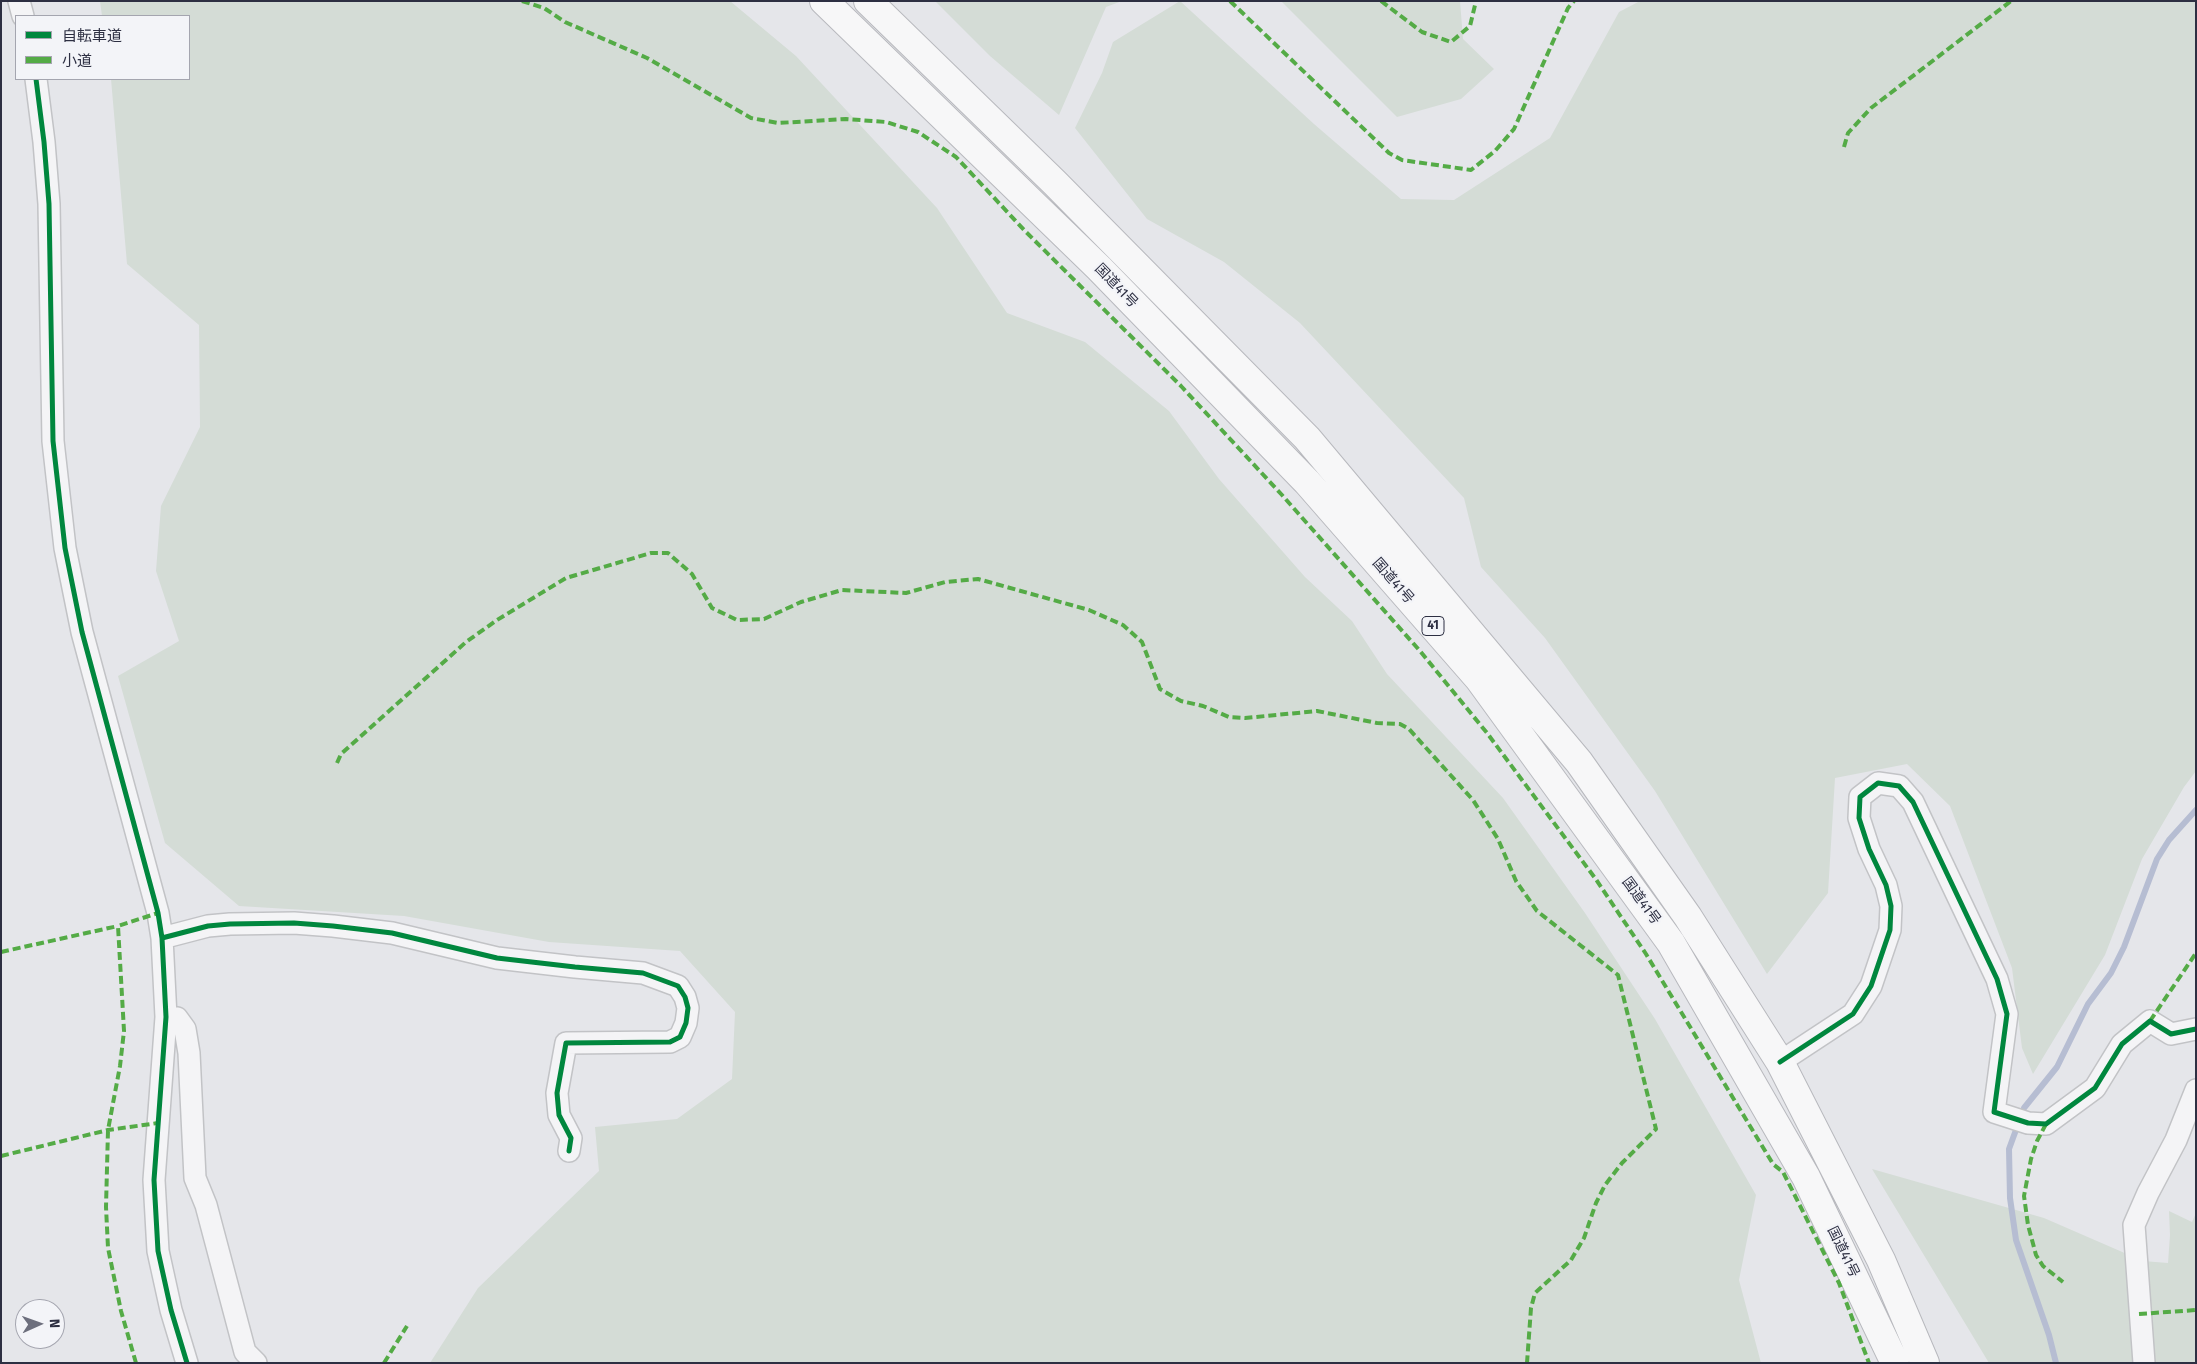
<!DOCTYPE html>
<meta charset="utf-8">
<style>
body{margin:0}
#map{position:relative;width:2197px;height:1364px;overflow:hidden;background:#e5e6ea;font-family:"Fira Sans","Noto Sans JP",sans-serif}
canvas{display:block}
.frame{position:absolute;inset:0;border:2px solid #2d2f42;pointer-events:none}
.legend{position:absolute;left:15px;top:15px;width:175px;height:65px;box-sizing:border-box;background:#f3f4f8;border:1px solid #a4a5af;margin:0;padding:6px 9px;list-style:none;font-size:15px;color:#2d2f42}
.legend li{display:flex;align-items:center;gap:10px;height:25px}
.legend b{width:25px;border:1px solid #a4a5af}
.north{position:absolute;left:15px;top:1299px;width:50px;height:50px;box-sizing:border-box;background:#f3f4f8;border:1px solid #a4a5af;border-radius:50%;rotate:88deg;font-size:14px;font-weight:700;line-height:20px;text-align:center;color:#2d2f42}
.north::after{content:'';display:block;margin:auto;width:18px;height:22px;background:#6d6f7d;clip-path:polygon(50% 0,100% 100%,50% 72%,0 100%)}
</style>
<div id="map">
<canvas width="2197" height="1364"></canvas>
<div class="frame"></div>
<ul class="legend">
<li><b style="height:6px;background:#00873e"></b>自転車道</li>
<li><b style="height:6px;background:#54ab46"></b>小道</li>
</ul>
<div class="north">N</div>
</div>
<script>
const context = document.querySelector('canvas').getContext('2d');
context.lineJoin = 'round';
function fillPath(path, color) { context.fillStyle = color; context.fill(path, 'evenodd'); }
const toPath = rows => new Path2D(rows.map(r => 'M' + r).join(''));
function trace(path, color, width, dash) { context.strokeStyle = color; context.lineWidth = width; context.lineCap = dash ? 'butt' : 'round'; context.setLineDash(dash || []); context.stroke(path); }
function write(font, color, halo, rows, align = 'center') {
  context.font = font + ' "Fira Sans","Noto Sans JP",sans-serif'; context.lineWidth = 4.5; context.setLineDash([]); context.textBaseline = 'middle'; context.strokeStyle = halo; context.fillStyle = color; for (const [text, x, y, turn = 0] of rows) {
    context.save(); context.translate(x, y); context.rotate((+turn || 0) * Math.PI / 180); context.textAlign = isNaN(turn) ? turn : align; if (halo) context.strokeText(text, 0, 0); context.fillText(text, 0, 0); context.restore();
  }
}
fillPath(toPath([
 [100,1,730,1,796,56,937,208,1007,313,1085,342,1169,411,1219,479,1305,577,1352,621,1387,674,1503,798,1585,913,1655,1019,1756,1195,1739,1280,1761,1363,430,1363,478,1288,599,1171,595,1127,677,1119,732,1079,735,1012,680,951,549,942,404,916,239,906,165,843,118,676,179,641,156,571,161,506,200,427,199,325,127,264,111,79,189,79,189,16,102,16],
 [935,1,1122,1,1106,7,1059,115,990,56],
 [1180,1,1314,124,1401,199,1454,200,1550,138,1619,12,1640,1,2196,1,2196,771,2184,787,2142,859,2105,955,2033,1074,2022,1048,2012,968,1950,806,1907,764,1835,778,1828,893,1767,974,1655,791,1545,638,1481,567,1464,498,1300,323,1224,262,1147,219,1075,128,1102,73,1113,42],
 [1281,1,1460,1,1463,39,1494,69,1461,99,1397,117],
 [1872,1169,2044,1218,2143,1261,2168,1263,2170,1235,2169,1211,2192,1222,2196,1213,2196,1363,1989,1363]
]), '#d4dcd6');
trace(toPath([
 [2056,1363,2049,1335,2016,1240,2010,1198,2009,1149,2024,1108,2057,1067,2088,1004,2111,973,2124,947,2157,859,2169,840,2196,810]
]), '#b6bdd2', 6);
const minor = toPath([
 [19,1,23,16],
 [36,79,44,142,49,204,53,441,65,548,82,632,158,913,162,938,166,1017,154,1180,158,1251,171,1310,187,1363],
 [162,938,208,926,230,924,294,923,333,926,392,933,497,958,575,967,643,973,678,986,685,997,688,1008,686,1023,680,1037,670,1042,566,1043,557,1093,559,1115,571,1138,569,1151],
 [166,1017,177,1018,185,1029,189,1053,195,1178,206,1205,245,1352,256,1363],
 [1780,1062,1853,1014,1871,986,1890,930,1891,906,1886,885,1869,849,1859,818,1860,797,1878,783,1899,786,1913,802,1997,979,2007,1014,1994,1112,2028,1123,2046,1124,2095,1088,2122,1044,2150,1021,2171,1034,2196,1029],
 [2144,1363,2134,1225,2148,1193,2176,1140,2196,1090]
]);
const highway = toPath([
 [824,1,1099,268,1307,482,1479,679,1671,943,1806,1177,1895,1363],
 [868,1,1055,183,1307,438,1579,762,1688,917,1780,1062,1881,1260,1925,1363]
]);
trace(minor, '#c2c3c6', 24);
trace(highway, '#b8b9be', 30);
trace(minor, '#f4f4f6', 21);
trace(highway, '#f7f7f8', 28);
trace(toPath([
 [522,1,544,8,565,22,647,58,751,118,778,123,846,119,886,122,918,132,956,157,1026,232,1181,386,1282,495,1420,651,1487,733,1595,878,1646,954,1773,1164,1783,1172,1839,1283,1869,1363],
 [1230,1,1389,153,1402,160,1471,170,1495,151,1514,129,1568,8,1574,1],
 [1381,1,1422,32,1451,42,1470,26,1476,1],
 [1844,147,1848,133,1871,108,2011,1],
 [337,763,341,754,466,642,497,620,566,578,651,553,668,553,692,574,712,608,737,620,764,619,801,602,842,590,906,593,945,582,978,579,1089,610,1123,625,1142,642,1160,689,1181,701,1203,706,1229,717,1245,718,1317,711,1377,723,1400,724,1409,729,1473,800,1498,839,1516,881,1537,911,1618,975,1656,1129,1622,1163,1605,1185,1596,1203,1584,1238,1571,1260,1535,1293,1531,1308,1527,1363],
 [1,952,118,926],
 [2150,1021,2196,953],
 [2046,1124,2037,1141,2031,1159,2024,1196,2028,1225,2036,1255,2043,1266,2063,1282],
 [1,1156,108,1130,158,1123],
 [2139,1314,2196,1310],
 [136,1363,121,1311,108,1248,106,1207,108,1130,120,1066,124,1031,118,926,158,913],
 [384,1363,407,1326]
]), '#54ab46', 4, [8, 4]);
trace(toPath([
 [36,79,44,142,49,204,53,441,65,548,82,632,158,913,162,938,166,1017,154,1180,158,1251,171,1310,187,1363],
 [162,938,208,926,230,924,294,923,333,926,392,933,497,958,575,967,643,973,678,986,685,997,688,1008,686,1023,680,1037,670,1042,566,1043,557,1093,559,1115,571,1138,569,1151],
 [1780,1062,1853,1014,1871,986,1890,930,1891,906,1886,885,1869,849,1859,818,1860,797,1878,783,1899,786,1913,802,1997,979,2007,1014,1994,1112,2028,1123,2046,1124,2095,1088,2122,1044,2150,1021,2171,1034,2196,1029]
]), '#00873e', 5);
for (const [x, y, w] of [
 [1433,626,22]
]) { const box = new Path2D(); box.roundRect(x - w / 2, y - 9.5, w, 19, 4); context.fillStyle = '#f3f4f8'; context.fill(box); trace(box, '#2d2f42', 1); }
write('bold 12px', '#2d2f42', null, [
 ["41",1433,626]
]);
write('14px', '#2d2f42', '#f3f4f8', [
 ["国道41号",1116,286,46],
 ["国道41号",1393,581,49],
 ["国道41号",1641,901,54],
 ["国道41号",1843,1252,64]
]);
</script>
